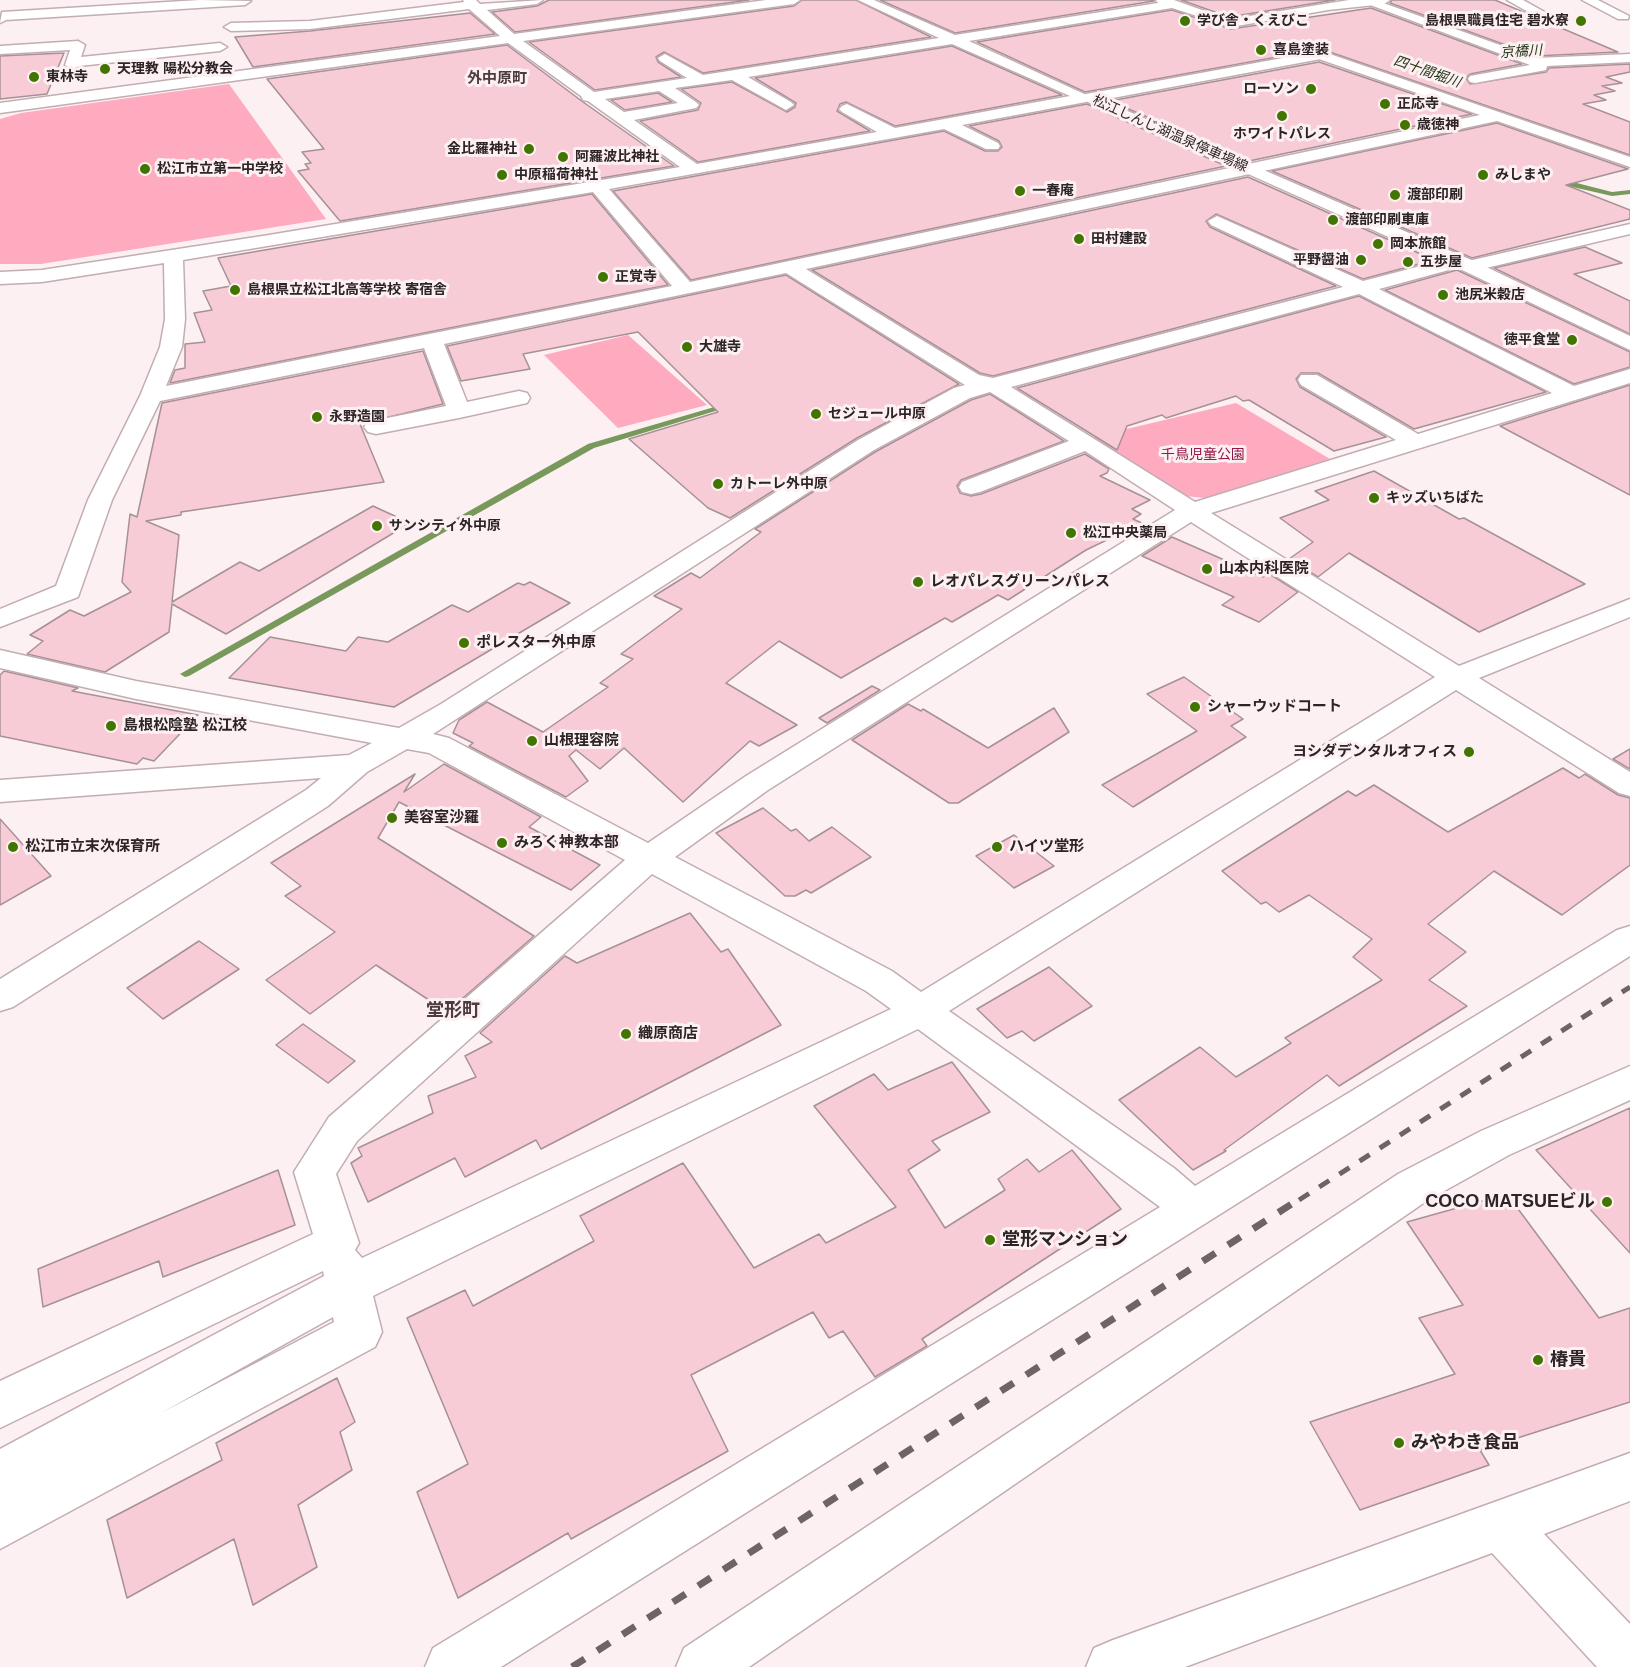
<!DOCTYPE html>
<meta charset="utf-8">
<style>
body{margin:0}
canvas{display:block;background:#fdf0f3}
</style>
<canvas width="1630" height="1667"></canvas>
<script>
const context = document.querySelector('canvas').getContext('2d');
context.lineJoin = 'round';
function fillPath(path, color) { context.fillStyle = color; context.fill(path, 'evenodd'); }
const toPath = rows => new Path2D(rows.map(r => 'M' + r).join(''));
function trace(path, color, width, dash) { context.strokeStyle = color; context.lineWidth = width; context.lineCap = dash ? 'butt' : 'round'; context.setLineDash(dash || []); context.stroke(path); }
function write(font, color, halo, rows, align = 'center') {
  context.font = font + ' Helvetica,"Noto Sans JP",sans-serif'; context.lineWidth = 6; context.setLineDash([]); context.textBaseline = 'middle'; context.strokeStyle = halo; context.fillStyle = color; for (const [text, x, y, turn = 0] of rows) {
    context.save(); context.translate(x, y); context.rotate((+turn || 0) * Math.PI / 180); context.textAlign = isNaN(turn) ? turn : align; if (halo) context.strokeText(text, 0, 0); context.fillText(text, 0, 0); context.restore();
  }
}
fillPath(toPath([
 [229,84,326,219,41,264,0,264,0,119,21,113],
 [628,335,707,405,618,428,544,355],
 [1236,403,1330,459,1205,498,1185,496,1093,437]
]), '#feaabf');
fillPath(toPath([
 [1561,179,1612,192,1630,190,1630,194,1612,196,1551,182,1561,179],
 [728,403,735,405,594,448,189,676,185,677,180,674,588,444,728,403]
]), '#78995b');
const building = toPath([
 [549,0,749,0,515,32,492,12,537,6,549,0],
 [802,0,856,0,931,37,703,73,664,52,656,57,658,62,681,77,595,90,529,42,794,6,802,0],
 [880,0,1154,0,1154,1,955,33,880,0],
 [1181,0,1335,0,1229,17,1181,0],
 [1392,0,1495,0,1618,52,1536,56,1390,3,1392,0],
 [1371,8,1522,64,1470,74,1466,78,1470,84,1546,72,1549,68,1630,64,1630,72,1606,77,1622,83,1602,86,1615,91,1594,95,1606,100,1583,104,1630,122,1630,155,1321,49,1085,92,977,42,1172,10,1231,29,1371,8],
 [470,13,495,34,253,67,235,37,310,31,470,13],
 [507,45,583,102,674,166,340,221,298,171,309,169,305,164,311,163,302,152,324,149,267,79,507,45],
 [952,46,1062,95,895,126,846,102,840,104,837,111,870,131,698,162,640,121,698,110,701,103,681,89,732,82,787,112,795,107,796,103,755,78,952,46],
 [64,53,47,94,0,99,0,56,64,53],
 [1319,62,1472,114,1249,161,1110,101,1319,62],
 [658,93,672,102,625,110,611,100,658,93],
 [1087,104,1226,166,691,280,613,191,944,131,985,151,998,151,1002,147,999,141,969,126,1087,104],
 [1497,123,1628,169,1566,185,1630,210,1630,219,1472,258,1272,171,1497,123],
 [1248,177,1434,260,1363,279,1216,214,1206,221,1210,227,1336,286,993,376,980,373,812,270,1248,177],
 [592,194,668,285,170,383,175,370,185,368,185,344,205,342,194,313,212,310,203,291,231,286,218,258,592,194],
 [1585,247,1622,263,1574,274,1630,301,1630,334,1494,268,1585,247],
 [1457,270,1630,352,1630,367,1574,384,1385,290,1457,270],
 [786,275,959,384,857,438,730,518,708,508,629,439,718,412,638,332,523,354,530,369,461,381,447,346,786,275],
 [1359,296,1546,392,1414,429,1318,373,1301,373,1296,379,1300,387,1386,437,1334,451,1249,400,1243,401,1236,396,1166,418,1162,415,1127,426,1117,450,1017,388,1359,296],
 [423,351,443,404,360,424,384,482,181,512,181,515,146,521,179,535,172,602,240,562,259,571,373,506,410,523,226,634,172,604,169,632,105,672,27,654,43,641,30,635,70,610,84,616,131,592,122,582,130,514,137,517,162,403,423,351],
 [1630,385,1630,495,1500,426,1630,385],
 [990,394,1064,441,961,480,957,486,960,493,971,496,981,494,1085,454,1109,469,1107,473,1100,476,1150,500,1132,509,1141,514,1133,519,1142,523,1086,550,1008,600,998,595,952,622,945,618,841,678,779,641,726,683,797,725,759,746,750,741,683,802,624,748,600,769,576,750,569,756,588,781,566,797,469,746,473,743,453,733,459,720,487,702,543,732,608,687,600,683,633,659,621,654,682,609,654,596,691,573,700,578,761,532,755,529,875,452,971,400,990,394],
 [1374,471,1459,519,1464,518,1585,584,1479,632,1349,553,1318,577,1289,559,1313,542,1280,518,1329,500,1315,491,1374,471],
 [1172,537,1263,577,1268,573,1298,592,1259,622,1222,605,1234,597,1142,556,1172,537],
 [530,582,570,603,394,707,229,678,270,637,346,651,358,637,388,642,452,605,468,612,518,583,524,585,530,582],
 [4,671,78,688,72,691,198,715,154,761,143,758,137,764,0,736,0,675,4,671],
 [1184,677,1243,719,1231,726,1246,737,1133,807,1102,785,1197,731,1147,694,1184,677],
 [872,686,880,690,827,723,819,718,872,686],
 [908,704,921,711,923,709,988,748,1054,708,1069,732,958,803,949,803,852,740,908,704],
 [1630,749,1630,769,1613,759,1630,749],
 [444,764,541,817,529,827,600,865,571,890,399,802,378,838,534,936,447,1012,376,965,310,1014,266,980,335,932,285,896,301,886,271,863,415,774,404,792,444,764],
 [1563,768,1579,778,1585,774,1618,795,1630,798,1630,865,1562,915,1494,871,1428,924,1466,952,1429,980,1467,1006,1339,1086,1327,1075,1224,1150,1226,1151,1193,1170,1119,1100,1200,1047,1236,1077,1291,1043,1285,1038,1382,980,1353,957,1372,939,1309,895,1279,912,1266,902,1261,904,1222,871,1348,791,1356,796,1374,785,1448,832,1563,768],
 [763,808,791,831,796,829,809,841,832,827,871,857,811,893,806,890,795,896,785,896,716,833,763,808],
 [0,819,51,876,0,905,0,819],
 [1014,835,1054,866,1014,888,976,856,1014,835],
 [690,913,721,952,728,949,781,1025,541,1149,536,1140,465,1177,455,1158,368,1202,351,1163,362,1156,358,1148,433,1113,428,1096,476,1077,465,1056,492,1042,480,1033,565,956,577,963,690,913],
 [199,941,239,969,163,1019,127,988,199,941],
 [1049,967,1092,1006,1034,1041,1022,1031,1007,1038,977,1009,1049,967],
 [303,1024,355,1061,328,1083,276,1045,303,1024],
 [952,1062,990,1112,932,1141,940,1150,908,1170,945,1228,1005,1190,998,1179,1027,1159,1039,1172,1072,1150,1121,1209,922,1339,927,1346,875,1377,843,1331,829,1338,813,1312,691,1375,728,1451,571,1539,568,1533,458,1598,417,1492,468,1464,407,1318,465,1290,473,1306,594,1241,580,1216,683,1163,754,1268,819,1234,826,1243,896,1207,814,1106,874,1074,888,1090,952,1062],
 [1630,1108,1630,1253,1536,1150,1630,1108],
 [278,1170,295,1225,163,1277,159,1261,43,1307,38,1269,278,1170],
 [1507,1194,1599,1318,1630,1308,1630,1402,1480,1450,1489,1465,1360,1510,1310,1422,1455,1374,1419,1318,1463,1305,1407,1222,1507,1194],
 [337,1378,355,1422,340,1432,352,1470,298,1505,317,1567,253,1605,234,1539,127,1598,107,1520,222,1460,216,1443,337,1378]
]);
fillPath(building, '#f8ccd6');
trace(building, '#a69196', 1.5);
const minor = toPath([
 [200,0,251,1,245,5,6,20,0,23,2,12,200,0],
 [463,0,476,0,480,4,543,0,537,4,487,10,514,34,766,0,800,0,794,4,523,41,594,92,687,78,660,61,658,58,665,54,703,75,939,38,858,0,874,0,955,35,1158,3,1156,0,1174,0,1238,23,1231,27,1172,8,969,41,1093,98,1086,102,962,125,998,143,1000,146,998,149,986,149,944,129,609,189,690,282,1480,115,1316,58,1316,52,1321,51,1630,157,1630,167,1497,121,806,269,979,375,993,378,1343,287,1211,225,1208,221,1217,216,1363,281,1459,256,1468,261,1630,224,1630,234,1469,272,1460,267,1379,289,1574,386,1630,369,1630,383,1211,513,1459,666,1630,599,1630,617,1479,678,1630,772,1630,796,1619,793,1456,690,949,1011,1174,1168,1195,1186,1617,930,1630,926,1630,956,501,1667,425,1667,433,1648,1160,1207,918,1029,373,1296,382,1332,375,1347,0,1549,0,1449,324,1276,323,1271,0,1428,0,1381,313,1234,294,1172,329,1117,625,860,429,753,407,749,367,772,328,806,13,1007,0,1011,0,979,306,790,321,778,0,802,0,780,349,755,372,743,136,699,0,668,0,650,136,681,399,728,441,704,858,440,954,388,965,385,786,273,444,344,467,402,519,391,527,393,530,398,527,403,459,418,376,434,368,432,364,427,368,422,446,406,424,348,160,401,112,500,78,597,0,627,0,609,56,586,88,500,140,396,160,347,165,319,164,263,42,282,0,284,0,272,42,270,269,235,680,167,588,101,583,100,581,96,508,43,0,113,0,103,500,36,469,9,310,29,231,31,224,27,231,23,310,21,464,2,463,0],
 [952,44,1070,96,895,128,847,104,842,106,839,109,842,112,877,132,697,164,634,120,696,108,699,105,696,102,675,88,732,80,786,110,794,105,791,102,748,77,952,44],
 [659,91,678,103,624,112,605,99,659,91],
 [593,192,672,286,166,386,182,347,185,319,183,260,593,192],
 [1359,294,1552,393,1418,434,1317,375,1301,375,1298,380,1301,385,1396,440,1195,502,1011,387,1359,294],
 [990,392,1069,441,962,482,959,487,962,492,971,494,980,492,1085,451,1175,510,746,776,648,843,449,738,433,734,874,450,970,398,990,392],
 [1191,522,1435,677,921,992,892,971,675,857,768,790,1191,522],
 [652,874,866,991,891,1009,362,1258,355,1250,359,1243,336,1174,357,1141,652,874],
 [333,1317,334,1322,161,1413,333,1317],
 [1357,0,1375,0,1536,58,1630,54,1630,62,1547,66,1546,70,1541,71,1475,83,1470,82,1468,79,1470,76,1530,65,1357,0],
 [1507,0,1523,0,1550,15,1549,18,1539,18,1507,0],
 [1582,0,1598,0,1629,16,1628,19,1618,19,1582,0],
 [78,41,85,45,81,57,220,43,227,47,220,51,79,66,72,69,65,65,70,50,0,54,0,46,78,41],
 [1630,1066,1630,1100,1509,1155,1428,1200,749,1667,676,1667,684,1648,1398,1174,1481,1131,1630,1066],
 [1630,1453,1630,1501,1544,1534,1630,1624,1630,1667,1597,1667,1492,1553,1185,1667,1086,1667,1094,1648,1113,1640,1630,1453]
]);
const major = toPath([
 [1349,0,1390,0,1384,4,1328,10,1231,27,1224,23,1231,19,1349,0],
 [1321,51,1326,52,1326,58,1102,100,1476,262,1630,336,1630,350,1462,270,1079,98,1086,94,1321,51]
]);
trace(minor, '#c2adb2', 3);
trace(major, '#c2adb2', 3);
fillPath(minor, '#fff');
fillPath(major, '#fff');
trace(toPath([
 [1299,1200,1630,987]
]), '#6d6466', 5, [12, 12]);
trace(toPath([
 [572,1667,1301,1198]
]), '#6d6466', 7, [15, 15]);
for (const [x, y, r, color] of [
 [1185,21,6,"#427500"],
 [1581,21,6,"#427500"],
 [1261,50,6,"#427500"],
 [105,69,6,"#427500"],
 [34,77,6,"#427500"],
 [1311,89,6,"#427500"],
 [1385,104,6,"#427500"],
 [1282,116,6,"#427500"],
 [1405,125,6,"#427500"],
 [529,149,6,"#427500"],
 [563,157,6,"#427500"],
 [145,169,6,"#427500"],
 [502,175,6,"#427500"],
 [1483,175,6,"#427500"],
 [1020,191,6,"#427500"],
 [1395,195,6,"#427500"],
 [1333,220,6,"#427500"],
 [1079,239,6,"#427500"],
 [1378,244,6,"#427500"],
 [1361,260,6,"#427500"],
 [1408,262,6,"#427500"],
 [603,277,6,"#427500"],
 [235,290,6,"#427500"],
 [1443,295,6,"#427500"],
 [1572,340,6,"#427500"],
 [687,347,6,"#427500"],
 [816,414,6,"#427500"],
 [317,417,6,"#427500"],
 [718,484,6,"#427500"],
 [1374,498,6,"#427500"],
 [377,526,6,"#427500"],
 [1071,533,6,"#427500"],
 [1207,569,6,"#427500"],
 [918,582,6,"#427500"],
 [464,643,6,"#427500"],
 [1195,707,6,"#427500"],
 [111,726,6,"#427500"],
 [532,741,6,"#427500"],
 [1469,752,6,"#427500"],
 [392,818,6,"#427500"],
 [502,843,6,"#427500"],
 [13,847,6,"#427500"],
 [997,847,6,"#427500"],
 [626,1034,6,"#427500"],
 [1607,1202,6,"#427500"],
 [990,1240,6,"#427500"],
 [1538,1360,6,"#427500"],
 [1399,1443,6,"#427500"]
]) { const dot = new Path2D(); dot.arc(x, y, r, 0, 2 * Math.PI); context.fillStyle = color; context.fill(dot); trace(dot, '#fdf0f3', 2); }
write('bold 14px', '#2c2426', '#fdf0f3', [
 ["学び舎・くえびこ",1197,21],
 ["島根県職員住宅 碧水寮",1569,21,"right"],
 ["喜島塗装",1273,50],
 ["天理教 陽松分教会",117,69],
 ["東林寺",46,77],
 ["ローソン",1299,89,"right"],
 ["正応寺",1397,104],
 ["歳徳神",1417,125],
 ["ホワイトパレス",1282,134,"center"],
 ["金比羅神社",517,149,"right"],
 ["阿羅波比神社",575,157],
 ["松江市立第一中学校",157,169],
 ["中原稲荷神社",514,175],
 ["みしまや",1495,175],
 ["一春庵",1032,191],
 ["渡部印刷",1407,195],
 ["渡部印刷車庫",1345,220],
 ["田村建設",1091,239],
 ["岡本旅館",1390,244],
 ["平野醤油",1349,260,"right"],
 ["五歩屋",1420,262],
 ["正覚寺",615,277],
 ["島根県立松江北高等学校 寄宿舎",247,290],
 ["池尻米穀店",1455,295],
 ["徳平食堂",1560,340,"right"],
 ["大雄寺",699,347],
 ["セジュール中原",828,414],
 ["永野造園",329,417],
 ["カトーレ外中原",730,484],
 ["キッズいちばた",1386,498],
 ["サンシティ外中原",389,526],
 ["松江中央薬局",1083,533]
], 'left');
write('italic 14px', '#263a16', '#fdf0f3', [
 ["京橋川",1521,52,-4],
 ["四十間堀川",1427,72,19]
]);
write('14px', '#2c2426', '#fdf0f3', [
 ["松江しんじ湖温泉停車場線",1170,134,24]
]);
write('14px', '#931849', '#fdf0f3', [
 ["千鳥児童公園",1203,455]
]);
write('bold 15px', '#4d3c3f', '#fdf0f3', [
 ["外中原町",497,79]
]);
write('bold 15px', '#2c2426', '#fdf0f3', [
 ["山本内科医院",1219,569],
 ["レオパレスグリーンパレス",930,582],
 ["ポレスター外中原",476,643],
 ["シャーウッドコート",1207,707],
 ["島根松陰塾 松江校",123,726],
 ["山根理容院",544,741],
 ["ヨシダデンタルオフィス",1457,752,"right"],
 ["美容室沙羅",404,818],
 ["みろく神教本部",514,843],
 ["松江市立末次保育所",25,847],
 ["ハイツ堂形",1009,847],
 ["織原商店",638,1034]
], 'left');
write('bold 18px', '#4d3c3f', '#fdf0f3', [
 ["堂形町",453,1011]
]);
write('bold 18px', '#2c2426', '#fdf0f3', [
 ["COCO MATSUEビル",1595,1202,"right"],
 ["堂形マンション",1002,1240],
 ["椿貴",1550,1360],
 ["みやわき食品",1411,1443]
], 'left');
</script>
